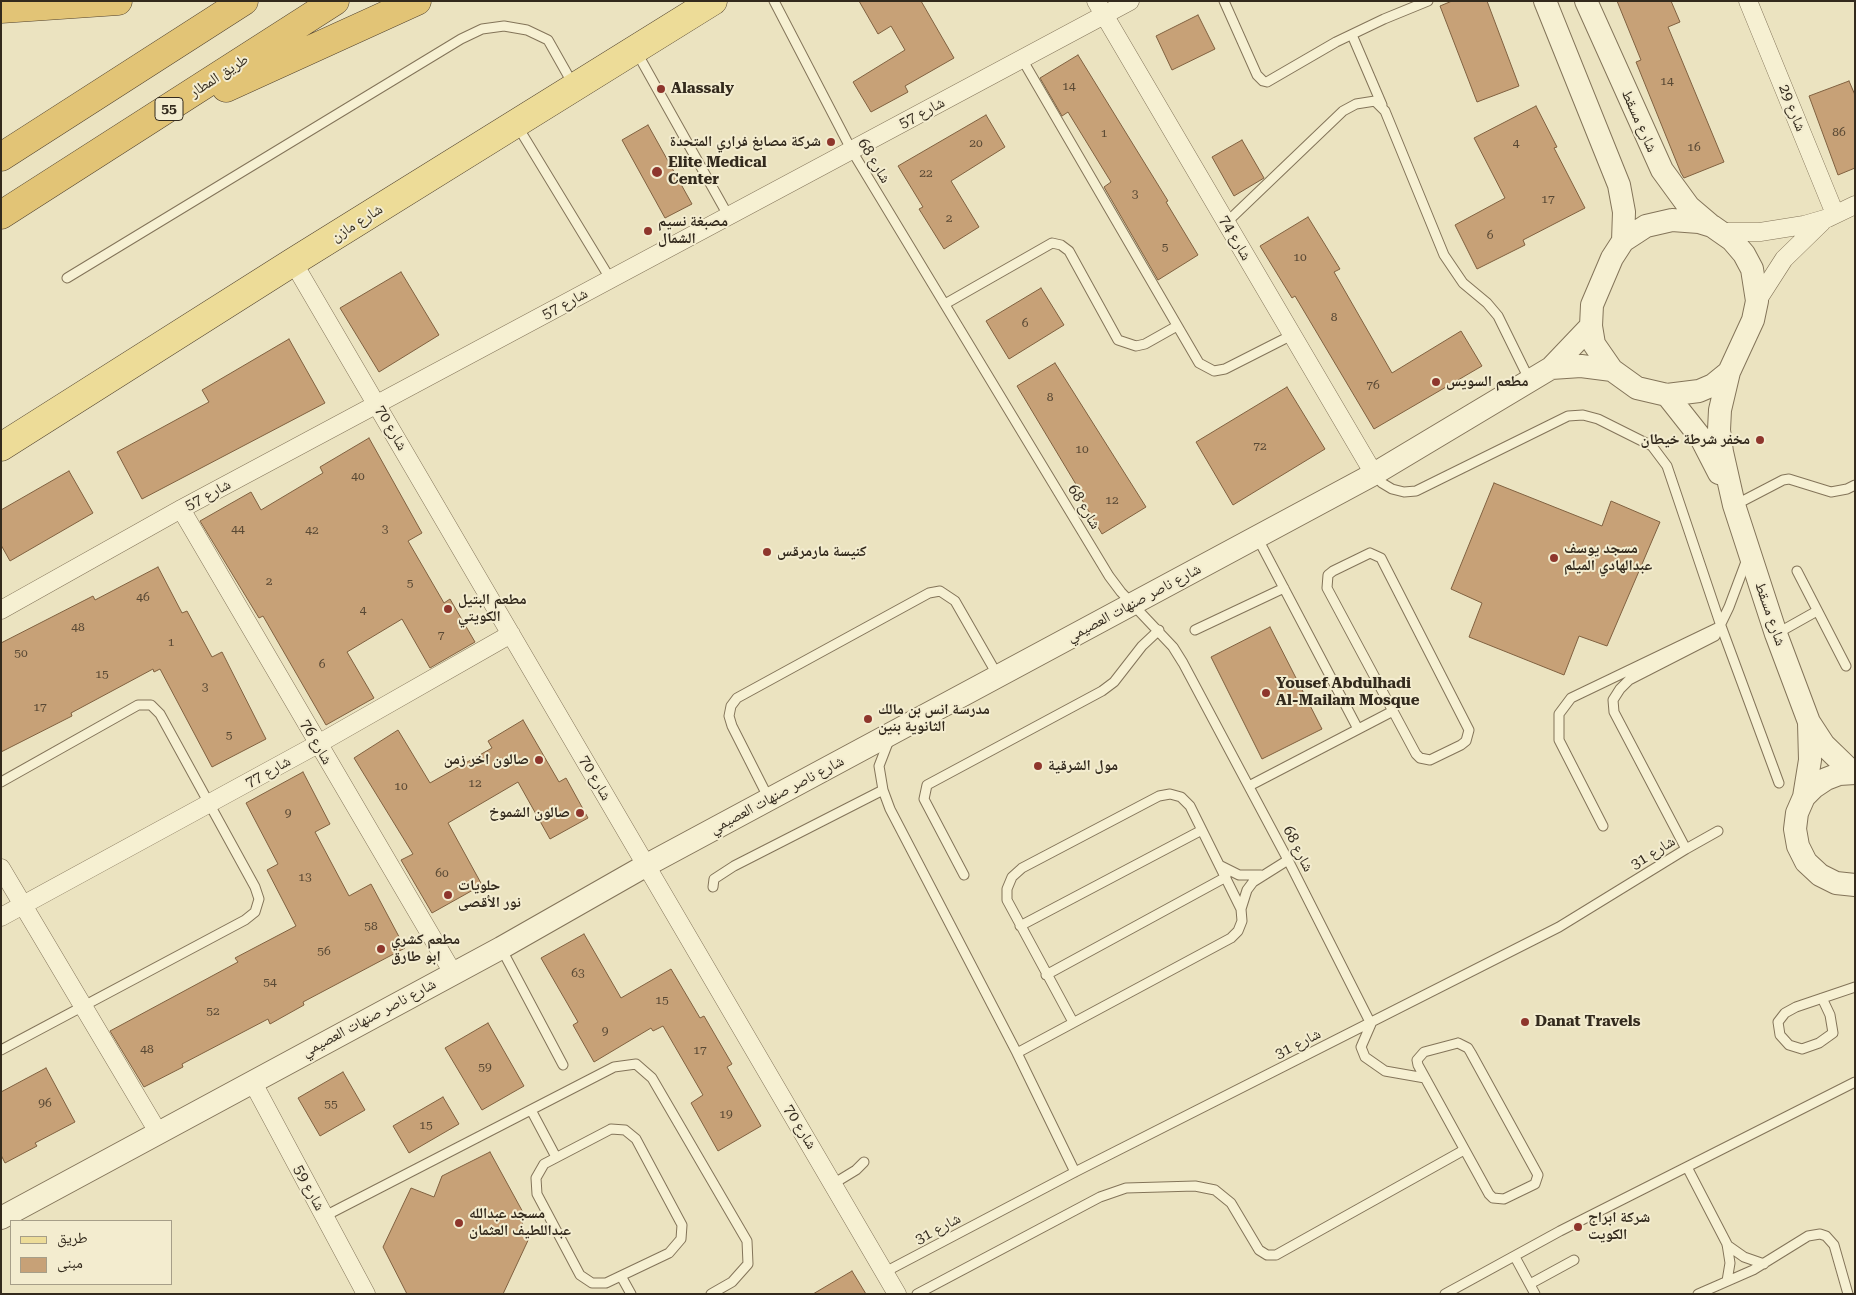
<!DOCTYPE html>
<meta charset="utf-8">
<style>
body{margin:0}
#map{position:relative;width:1856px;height:1295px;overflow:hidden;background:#ebe3c0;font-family:"Roboto Serif","Noto Naskh Arabic",serif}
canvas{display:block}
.frame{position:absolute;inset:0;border:2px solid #332a1d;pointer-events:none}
.legend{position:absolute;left:10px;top:1220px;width:162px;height:65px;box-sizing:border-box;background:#f3eccf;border:1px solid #a69e88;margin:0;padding:6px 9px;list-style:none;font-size:15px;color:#332a1d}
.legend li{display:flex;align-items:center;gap:10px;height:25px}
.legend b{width:25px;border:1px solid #a69e88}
</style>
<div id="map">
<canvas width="1856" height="1295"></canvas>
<div class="frame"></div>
<ul class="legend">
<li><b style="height:6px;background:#eddc98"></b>طريق</li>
<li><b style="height:14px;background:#c7a177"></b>مبنى</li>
</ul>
</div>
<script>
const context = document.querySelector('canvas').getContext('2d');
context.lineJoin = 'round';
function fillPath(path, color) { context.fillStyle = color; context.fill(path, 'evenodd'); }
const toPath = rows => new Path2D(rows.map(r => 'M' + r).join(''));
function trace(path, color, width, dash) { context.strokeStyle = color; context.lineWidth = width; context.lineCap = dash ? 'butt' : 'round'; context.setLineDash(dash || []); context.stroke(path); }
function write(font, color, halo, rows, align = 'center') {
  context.font = font + ' "Roboto Serif","Noto Naskh Arabic",serif'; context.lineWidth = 4; context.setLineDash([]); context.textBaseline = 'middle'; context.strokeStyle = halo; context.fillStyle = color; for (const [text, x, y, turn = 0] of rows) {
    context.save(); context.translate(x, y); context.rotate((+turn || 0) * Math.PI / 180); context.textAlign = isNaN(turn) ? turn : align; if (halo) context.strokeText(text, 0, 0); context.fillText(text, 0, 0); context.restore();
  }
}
const building = toPath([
 [859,1,921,1,954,58,905,86,908,92,871,112,853,82,905,50,891,26,878,34,859,1],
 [1452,1,1487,1,1519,86,1477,102,1440,6,1452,1],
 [1617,1,1671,1,1680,22,1668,27,1724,162,1684,178,1681,173,1636,62,1641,60,1617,1],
 [1198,15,1215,49,1172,70,1156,36,1198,15],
 [1078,55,1168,201,1166,202,1198,255,1158,280,1104,187,1111,182,1068,112,1062,116,1040,78,1078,55],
 [1849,81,1855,95,1855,168,1838,175,1809,96,1849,81],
 [1536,106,1557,147,1554,148,1585,208,1523,240,1525,245,1477,269,1455,225,1505,198,1474,138,1536,106],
 [986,115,1005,147,951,181,979,227,944,249,919,209,923,207,898,166,986,115],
 [648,125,692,204,665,218,622,140,648,125],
 [1242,140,1264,178,1234,196,1212,157,1242,140],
 [1308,217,1340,269,1334,272,1392,373,1461,331,1482,366,1374,429,1295,296,1292,298,1260,246,1308,217],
 [401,272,439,335,379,372,340,308,401,272],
 [1041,288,1064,325,1009,359,986,321,1041,288],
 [289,339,325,403,142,499,117,452,209,402,202,390,289,339],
 [1055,363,1146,507,1102,534,1078,493,1080,491,1017,386,1055,363],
 [1287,387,1325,449,1233,505,1196,442,1287,387],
 [369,438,422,533,408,541,444,603,450,599,475,642,430,668,402,619,347,652,374,698,326,725,263,616,259,618,200,521,251,492,261,510,323,473,320,467,369,438],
 [69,471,93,513,10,561,1,545,1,510,69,471],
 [1494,483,1602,526,1611,501,1660,522,1607,646,1579,636,1564,675,1469,637,1482,603,1451,589,1494,483],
 [158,567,182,613,187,611,212,657,222,652,266,739,212,767,160,669,154,672,153,669,71,713,72,716,1,752,1,643,93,596,95,600,158,567],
 [1270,627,1322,729,1262,759,1211,657,1270,627],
 [523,720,559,782,566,778,588,818,550,839,518,782,448,823,482,885,432,913,401,860,413,854,354,758,398,730,430,783,492,748,488,741,523,720],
 [303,772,330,824,315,832,349,896,371,884,405,948,303,1002,304,1005,270,1024,268,1019,182,1064,183,1067,144,1087,110,1031,238,962,235,958,296,926,267,870,278,864,246,803,303,772],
 [584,934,621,998,671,969,700,1018,704,1016,732,1064,727,1067,761,1126,718,1151,691,1103,703,1095,663,1026,653,1031,651,1028,594,1062,573,1025,578,1022,541,958,584,934],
 [488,1023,524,1086,482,1110,445,1048,488,1023],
 [46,1068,75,1122,35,1143,37,1146,5,1163,1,1155,1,1092,46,1068],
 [343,1072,365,1110,320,1136,298,1098,343,1072],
 [443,1097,459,1124,409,1153,393,1126,443,1097],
 [490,1152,525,1216,520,1229,531,1234,503,1294,407,1294,383,1247,411,1188,434,1197,442,1176,490,1152],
 [852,1271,866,1294,813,1294,852,1271]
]);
fillPath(building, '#c7a177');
trace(building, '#806140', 1);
const service = toPath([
 [774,1,852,151,1109,576,1121,592,1173,647,1183,663,1288,860,1371,1024,1361,1047,1365,1057,1385,1071,1425,1078],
 [1224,1,1257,75,1263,81,1267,82,1336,42,1384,19,1428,1],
 [1352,35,1382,105],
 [636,51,729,217],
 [1022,59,1199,363,1214,371,1225,369,1292,335],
 [518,127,611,280],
 [1226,223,1343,111,1356,104,1375,101,1385,111,1444,255,1463,283,1487,303,1498,316,1530,381],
 [67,278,461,39,482,29,504,26,527,30,548,40,574,86],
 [945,304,1052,243,1061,245,1069,251,1118,340,1136,346,1145,344,1177,326],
 [1374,474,1382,483,1392,489,1404,492,1416,491,1568,416,1583,415,1598,419,1652,446,1667,466,1721,626,1779,783],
 [1735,505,1783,480,1789,479,1831,492,1847,489,1855,485],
 [1257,537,1358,729],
 [1370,553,1381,558,1384,564,1469,730,1466,741,1461,745,1430,760,1420,758,1416,754,1327,588,1328,575,1333,571,1370,553],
 [1797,571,1846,666],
 [1195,630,1284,588],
 [1776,634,1817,611],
 [889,740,879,766,883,790,890,809,1017,1053,1075,1172],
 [1,782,138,705,151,705,160,714,255,887,259,899,255,912,245,920,1,1050],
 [1249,786,1393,711],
 [769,799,732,726,729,716,731,706,737,698,929,593,940,591,955,601,998,676],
 [1603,826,1559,740,1559,714,1571,698,1721,626],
 [1686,849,1614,712,1613,700,1620,689,1629,680,1715,636,1729,607,1747,559],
 [1221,866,1239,875,1261,875],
 [964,875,924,799,927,785,1102,691,1114,682,1142,646,1159,630],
 [713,887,714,879,734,866,883,790],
 [1241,909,1247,890,1253,882,1288,860],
 [1020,926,1202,830],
 [501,948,563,1065],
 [1046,975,1226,877],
 [1822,998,1830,1015,1833,1033,1819,1043,1802,1049,1789,1045,1780,1035,1778,1022,1785,1013,1796,1007,1855,987],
 [1458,1043,1468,1048,1471,1053,1538,1175,1535,1184,1504,1199,1493,1198,1489,1194,1418,1065,1417,1060,1424,1052,1458,1043],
 [1017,1053,1231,938,1238,931,1242,921,1241,909,1190,806,1181,797,1170,794,1159,796,1022,868,1012,877,1007,889,1007,900,1073,1022],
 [531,1110,556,1157],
 [611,1129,625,1130,636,1139,682,1225,681,1239,669,1253,606,1283,592,1283,580,1275,537,1194,536,1178,544,1164,611,1129],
 [1688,1169,1727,1244,1730,1263,1727,1281],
 [833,1184,856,1170,864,1162],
 [325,1216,614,1067,636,1064,652,1078,747,1241,748,1264,732,1282,711,1294],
 [1727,1245,1744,1257,1764,1264],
 [1515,1257,1535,1294],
 [885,1272,1075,1172,1559,927,1686,849,1718,831],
 [621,1276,631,1294],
 [1530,1284,1574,1260],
 [917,1294,1100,1197,1126,1188,1195,1186,1215,1190,1231,1203,1259,1250,1267,1255,1276,1255,1464,1150],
 [1445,1294,1560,1231,1855,1082],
 [1698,1294,1753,1270,1808,1236,1820,1234,1826,1236,1834,1245,1848,1294]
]);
const minor = toPath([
 [1096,1,1374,474],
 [1748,1,1835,214],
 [1721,232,1760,232,1804,225,1828,218,1855,205],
 [293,262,897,1294],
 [1757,301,1784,259,1822,222],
 [181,509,453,973],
 [1,610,181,509,1130,1],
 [1,868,158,1132],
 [1,917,318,744,511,634],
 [252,1081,366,1294]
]);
const tertiary = toPath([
 [1545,1,1619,185,1624,212,1623,241],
 [1586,1,1662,170,1689,207,1709,224],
 [1672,220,1699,222,1712,226,1732,240,1744,254,1752,269,1757,301,1753,320,1729,372,1713,385,1699,391,1667,395,1637,388,1612,370,1594,344,1591,326,1592,305,1612,258,1623,241,1646,226,1672,220],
 [1551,368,1581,366,1612,370],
 [1729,372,1720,410,1719,430,1722,452,1734,505,1776,634,1809,722,1824,745,1853,773],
 [1667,395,1701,438,1719,473],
 [1855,773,1839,774,1826,779,1814,787,1804,797,1797,813,1795,829,1798,846,1806,862,1820,875,1836,883,1855,885],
 [1804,797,1810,760,1809,723],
 [1,1218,501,948,645,866,1374,474,1551,368,1591,326]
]);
const primary = toPath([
 [1,447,293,262,713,1]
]);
const trunk = toPath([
 [1,9,118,1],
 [226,88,417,1],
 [1,157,244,1],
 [1,215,335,1]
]);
trace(service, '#837459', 11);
trace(minor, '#837459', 19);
trace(tertiary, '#837459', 24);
trace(primary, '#50412d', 29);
trace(trunk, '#50412d', 29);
trace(service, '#f6f0d2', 9);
trace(minor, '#f6f0d2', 18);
trace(tertiary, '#f6f0d2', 22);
trace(primary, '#eddc98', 28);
trace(trunk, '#e2c476', 28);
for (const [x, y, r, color] of [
 [661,89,5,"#8e362c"],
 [831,142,5,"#8e362c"],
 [657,172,6,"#8e362c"],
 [648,231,5,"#8e362c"],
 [1436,382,5,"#8e362c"],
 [1760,440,5,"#8e362c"],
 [767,552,5,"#8e362c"],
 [1554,558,5,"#8e362c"],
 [448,609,5,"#8e362c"],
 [1266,693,5,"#8e362c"],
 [868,719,5,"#8e362c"],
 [539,760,5,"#8e362c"],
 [1038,766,5,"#8e362c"],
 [580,813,5,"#8e362c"],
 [448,895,5,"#8e362c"],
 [381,949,5,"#8e362c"],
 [1525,1022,5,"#8e362c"],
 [459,1223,5,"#8e362c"],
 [1578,1227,5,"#8e362c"]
]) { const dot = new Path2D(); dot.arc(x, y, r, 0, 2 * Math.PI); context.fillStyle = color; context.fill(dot); trace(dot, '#f3eccf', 2); }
write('12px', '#584834', null, [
 ["14",1667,81],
 ["14",1069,86],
 ["86",1839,132],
 ["1",1104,133],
 ["20",976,143],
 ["4",1516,143],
 ["16",1694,147],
 ["22",926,173],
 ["3",1135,194],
 ["17",1548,199],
 ["2",949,218],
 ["6",1490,235],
 ["5",1165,247],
 ["10",1300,257],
 ["8",1334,317],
 ["6",1025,323],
 ["76",1373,385],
 ["8",1050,397],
 ["72",1260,446],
 ["10",1082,449],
 ["40",358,476],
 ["12",1112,500],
 ["44",238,529],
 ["3",385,529],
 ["42",312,530],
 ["2",269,581],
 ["5",410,583],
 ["46",143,597],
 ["4",363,610],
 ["48",78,627],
 ["7",441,635],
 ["1",171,642],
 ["50",21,653],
 ["6",322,664],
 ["15",102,674],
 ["3",205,687],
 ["17",40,707],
 ["5",229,735],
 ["12",475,783],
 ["10",401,786],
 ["9",288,813],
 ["60",442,873],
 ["13",305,877],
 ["58",371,926],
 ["56",324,951],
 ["63",578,973],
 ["54",270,982],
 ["15",662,1000],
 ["52",213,1011],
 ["9",605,1031],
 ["48",147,1049],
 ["17",700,1050],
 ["59",485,1067],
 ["96",45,1103],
 ["55",331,1104],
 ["19",726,1114],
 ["15",426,1125]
]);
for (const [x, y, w] of [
 [169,109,28]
]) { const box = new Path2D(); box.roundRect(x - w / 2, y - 11.5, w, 23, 4); context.fillStyle = '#f3eccf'; context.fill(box); trace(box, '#332a1d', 1); }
write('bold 14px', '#332a1d', null, [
 ["55",169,109]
]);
write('15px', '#332a1d', '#f3eccf', [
 ["طريق المطار",219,76,-33],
 ["شارع 29",1792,108,68],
 ["شارع 57",922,113,-28],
 ["شارع مسقط",1639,121,66],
 ["شارع 68",874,161,59],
 ["شارع مازن",357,223,-32],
 ["شارع 74",1235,238,60],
 ["شارع 57",565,304,-28],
 ["شارع 70",391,428,60],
 ["شارع 57",208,495,-28],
 ["شارع 68",1084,507,59],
 ["شارع ناصر صنهات العصيمي",1134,603,-28],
 ["شارع مسقط",1770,614,71],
 ["شارع 76",316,742,60],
 ["شارع 77",268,772,-29],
 ["شارع 70",595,778,60],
 ["شارع ناصر صنهات العصيمي",777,795,-28],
 ["شارع 68",1298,849,63],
 ["شارع 31",1653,853,-32],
 ["شارع ناصر صنهات العصيمي",369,1018,-28],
 ["شارع 31",1298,1044,-27],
 ["شارع 70",800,1127,59],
 ["شارع 59",309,1188,62],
 ["شارع 31",938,1229,-28]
]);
write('bold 15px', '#332a1d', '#f3eccf', [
 ["Alassaly",671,89],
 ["شركة مصابغ فراري المتحدة",821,142,"right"],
 ["Elite Medical",668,163],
 ["Center",668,180],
 ["مصبغة نسيم",658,222],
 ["الشمال",658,239],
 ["مطعم السويس",1446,382],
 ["مخفر شرطة خيطان",1750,440,"right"],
 ["مسجد يوسف",1564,549],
 ["عبدالهادي الميلم",1564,566],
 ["كنيسة مارمرقس",777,552],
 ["مطعم البتيل",458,600],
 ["الكويتي",458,617],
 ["Yousef Abdulhadi",1276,684],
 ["Al-Mailam Mosque",1276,701],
 ["مدرسة انس بن مالك",878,710],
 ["الثانوية بنين",878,727],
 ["صالون اخر زمن",529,760,"right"],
 ["مول الشرقية",1048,766],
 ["صالون الشموخ",570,813,"right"],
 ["حلويات",458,886],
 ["نور الأقصى",458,903],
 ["مطعم كشري",391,940],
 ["ابو طارق",391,957],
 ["Danat Travels",1535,1022],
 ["مسجد عبدالله",469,1214],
 ["عبداللطيف العثمان",469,1231],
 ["شركة ابراج",1588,1218],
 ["الكويت",1588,1235]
], 'left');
</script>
